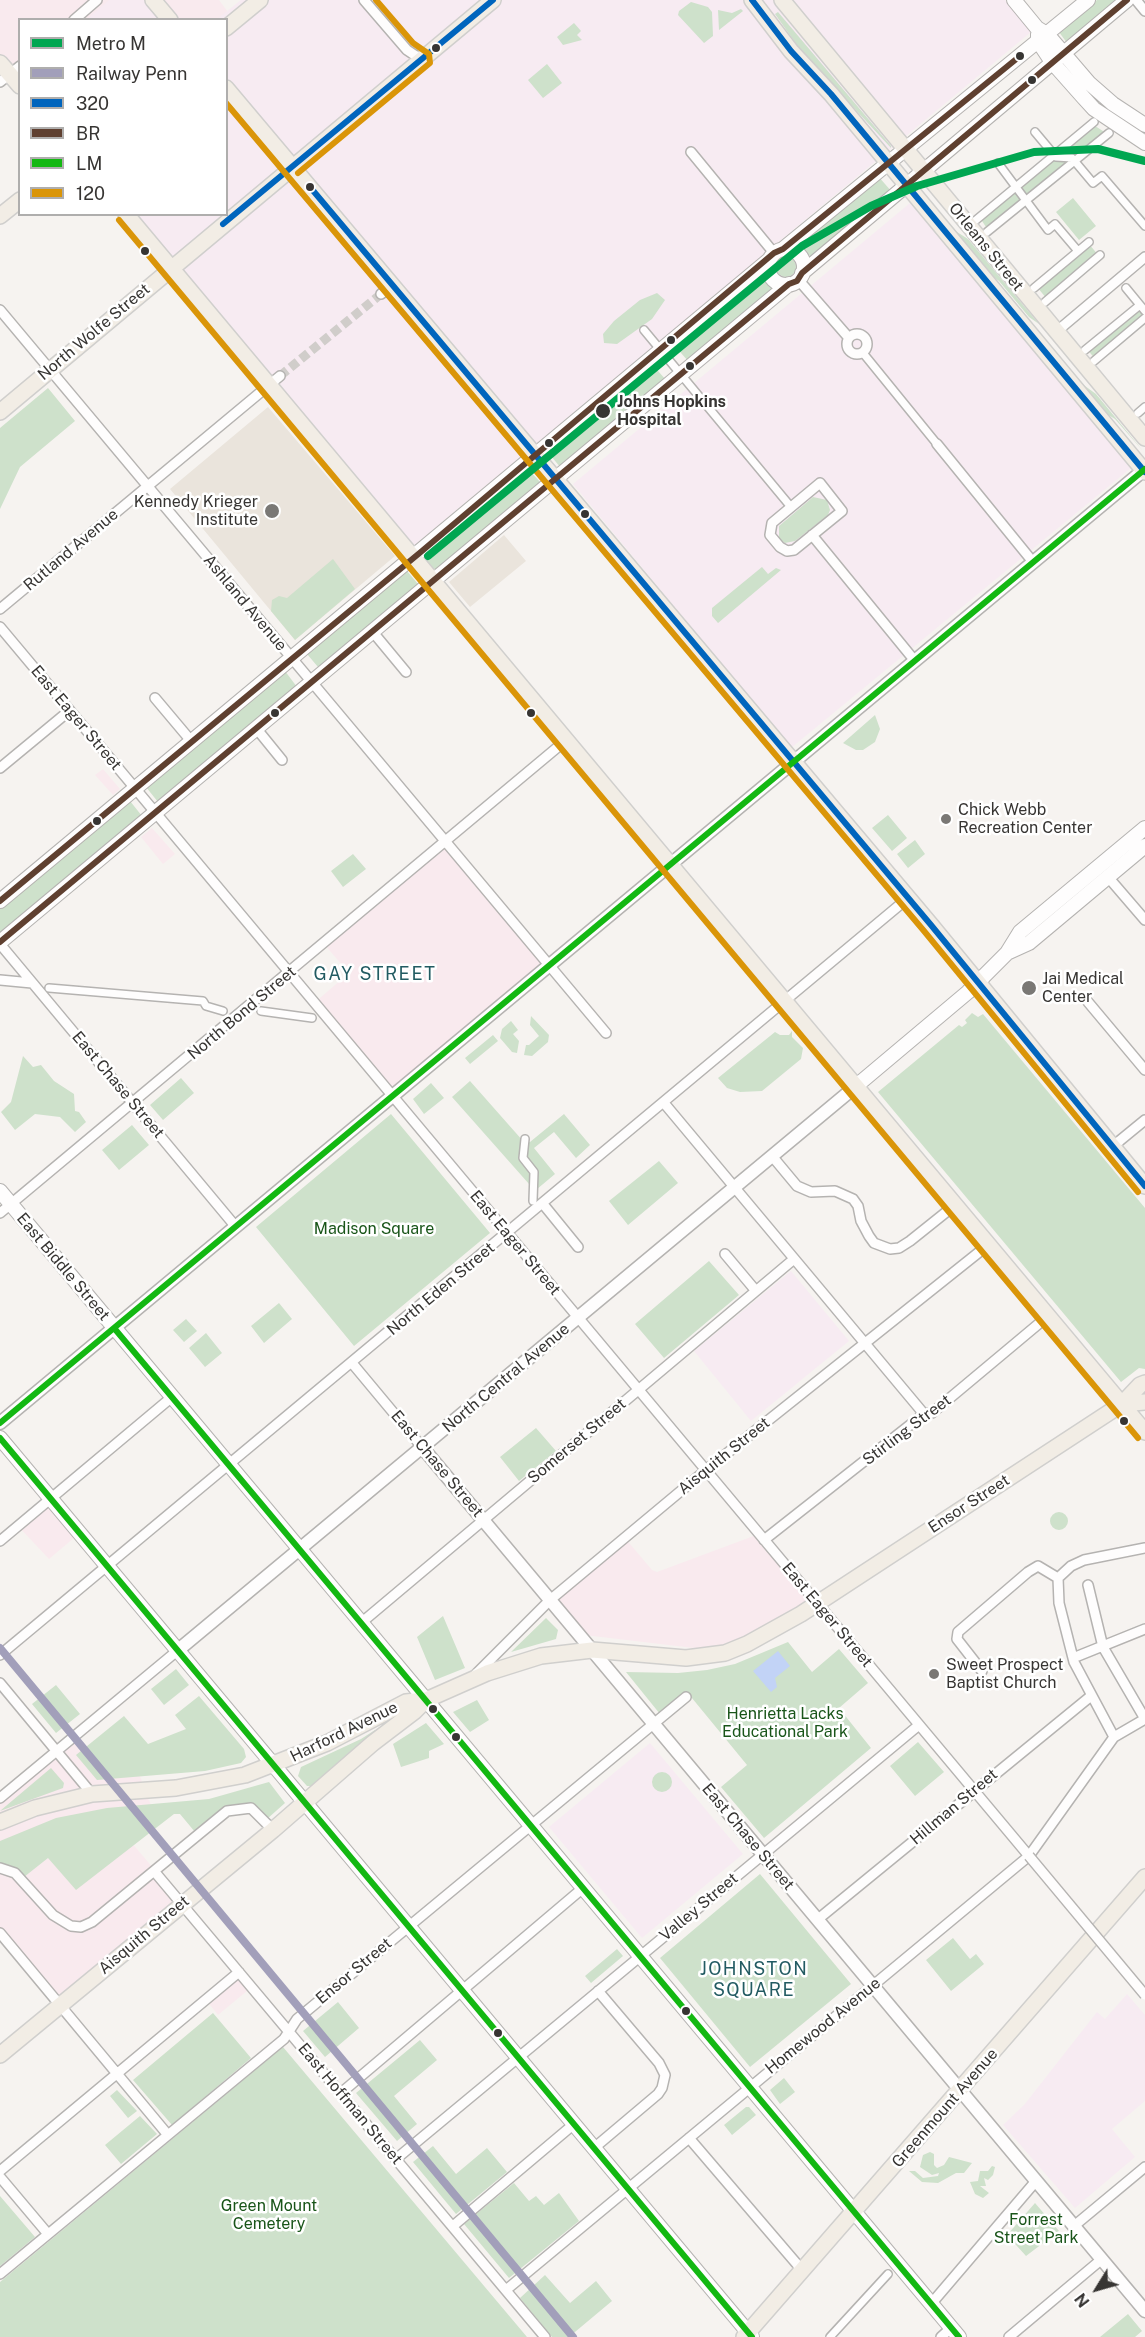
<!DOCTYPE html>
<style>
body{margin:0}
#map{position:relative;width:1145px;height:2337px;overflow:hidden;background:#f6f3f0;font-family:"Public Sans",sans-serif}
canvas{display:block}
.legend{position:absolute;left:18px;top:18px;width:210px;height:198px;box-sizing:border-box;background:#fff;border:2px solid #afaead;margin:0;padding:8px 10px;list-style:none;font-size:18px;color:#373533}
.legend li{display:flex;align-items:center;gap:12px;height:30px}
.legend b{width:30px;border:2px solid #afaead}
.north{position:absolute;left:1067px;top:2259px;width:60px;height:60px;-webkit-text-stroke:4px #fff;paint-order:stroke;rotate:233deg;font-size:16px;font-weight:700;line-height:24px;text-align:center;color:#373533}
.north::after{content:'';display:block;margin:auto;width:21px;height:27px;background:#373533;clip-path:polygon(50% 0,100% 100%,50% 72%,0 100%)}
</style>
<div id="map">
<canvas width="1145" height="2337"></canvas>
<ul class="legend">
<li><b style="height:8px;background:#00a651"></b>Metro M</li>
<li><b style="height:8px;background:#a29fba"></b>Railway Penn</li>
<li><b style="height:8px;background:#0065bd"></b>320</li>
<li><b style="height:8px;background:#5f4030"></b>BR</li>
<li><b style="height:8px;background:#13b812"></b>LM</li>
<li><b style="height:8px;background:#da9508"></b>120</li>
</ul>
<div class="north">N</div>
</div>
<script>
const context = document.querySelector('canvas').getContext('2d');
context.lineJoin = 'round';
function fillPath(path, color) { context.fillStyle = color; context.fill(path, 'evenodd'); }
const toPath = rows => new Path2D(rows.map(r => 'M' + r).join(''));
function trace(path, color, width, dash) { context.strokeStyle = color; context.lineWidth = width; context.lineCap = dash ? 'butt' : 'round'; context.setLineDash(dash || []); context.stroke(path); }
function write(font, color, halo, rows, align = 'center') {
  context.font = font + ' "Public Sans",sans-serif'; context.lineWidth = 5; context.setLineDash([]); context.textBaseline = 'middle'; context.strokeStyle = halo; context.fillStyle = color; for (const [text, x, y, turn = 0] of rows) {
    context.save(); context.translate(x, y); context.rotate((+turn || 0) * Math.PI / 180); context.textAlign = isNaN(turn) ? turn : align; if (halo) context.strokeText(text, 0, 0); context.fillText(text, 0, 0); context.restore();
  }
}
fillPath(toPath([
 [0,0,219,0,234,20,20,20,19,83,0,78],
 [103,769,120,789,113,795,95,775],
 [152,828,175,854,163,864,141,837],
 [445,843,548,967,393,1096,314,1003,349,973,324,944],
 [50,1500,81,1532,49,1559,17,1525],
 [759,1534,819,1604,719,1651,576,1634,548,1600,625,1538,652,1570,657,1572],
 [71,1739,97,1770,130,1750,152,1808,114,1822,182,1902,60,2002,0,1927,0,1797],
 [240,1972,253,1986,218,2015,206,2000]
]), '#f9eaee');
fillPath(toPath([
 [268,407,395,556,295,640,170,489],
 [504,535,526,561,470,607,449,582]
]), '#eae4dc');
fillPath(toPath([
 [109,0,146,0,162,20,86,20],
 [241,0,1005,0,1031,32,412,547,133,215,226,214,226,20,217,19],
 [910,203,1131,468,791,748,573,484],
 [791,1271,849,1341,751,1421,694,1351],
 [650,1743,743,1854,642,1938,549,1827],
 [1127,1994,1145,2015,1145,2101,1112,2129,1135,2157,1075,2208,1003,2125,1024,2105,1097,2012,1105,2019]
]), '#f7ebf2');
fillPath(toPath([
 [1097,0,1119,0,1067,43,1059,32],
 [691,2,708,7,712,12,713,36,704,43,678,15,679,11],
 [741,9,743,11,719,30,718,10,732,13],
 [778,12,891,146,891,148,802,52,775,14],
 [574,23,581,31,577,35,582,40,563,45,557,37],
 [547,64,562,83,543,98,528,80],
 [1092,124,1106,133,988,230,980,218],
 [878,176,892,192,814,261,799,242],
 [920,190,957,232,968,239,1039,324,1029,317,999,281,993,277],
 [1073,198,1096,226,1079,240,1056,212],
 [1089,244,1099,256,1047,299,1037,287],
 '776 267a10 10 0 1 1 20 0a10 10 0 1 1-20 0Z',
 [764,271,767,280,777,287,688,361,674,345],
 [657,293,665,300,652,319,617,344,604,343,603,334,614,321,640,300],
 [1140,306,1145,312,1145,318,1095,359,1087,349],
 [1055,352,1085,386,1096,394,1143,451,1115,419,1102,411],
 [651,363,666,380,560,467,547,451],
 [48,388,75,421,20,467,0,509,0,428],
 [528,469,541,483,434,571,426,561,459,526],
 [813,497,827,500,830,510,828,515,795,541,785,543,779,539,779,526],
 [333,559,355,589,295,640,271,611,272,600,279,596,287,598],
 [762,567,768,574,776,568,781,570,718,623,712,616,712,608],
 [407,571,418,584,318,667,307,654],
 [285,671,297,687,158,802,146,787],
 [875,715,880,729,875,742,863,750,856,750,843,743],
 [130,801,142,816,0,934,0,908],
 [888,815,907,838,892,851,872,828],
 [915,840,925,854,908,868,897,854],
 [353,854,366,869,343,887,331,871],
 [972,1013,978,1017,983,1014,1145,1208,1145,1369,1139,1368,1121,1382,878,1092,959,1025,962,1027,967,1023,965,1020],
 [531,1016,549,1035,548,1042,532,1056,524,1055,526,1045,529,1045,539,1036,530,1025],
 [511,1021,518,1030,513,1034,519,1041,517,1053,512,1052,500,1038,502,1029],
 [792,1031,792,1037,803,1048,801,1059,762,1091,740,1092,727,1088,718,1078,775,1032,780,1035,789,1035],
 [493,1035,498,1041,470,1064,465,1058],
 [23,1056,33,1067,41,1065,54,1081,74,1094,75,1111,79,1112,86,1122,75,1132,60,1117,35,1114,15,1130,1,1112,11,1102],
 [181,1078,194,1093,163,1120,150,1105],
 [470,1081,523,1141,530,1142,564,1114,590,1145,576,1158,554,1132,534,1148,555,1174,530,1195,529,1184,452,1097],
 [431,1083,444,1098,424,1114,413,1099],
 [391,1114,490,1233,354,1346,256,1227],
 [132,1125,149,1145,119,1170,102,1150],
 [659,1161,678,1183,628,1225,609,1201],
 [709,1261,739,1295,664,1358,635,1324],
 [279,1303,292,1319,264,1343,251,1326],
 [186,1319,197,1331,184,1342,173,1330],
 [206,1333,222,1353,205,1367,189,1348],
 [536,1428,556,1451,519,1481,500,1457],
 '1050 1521a9 9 0 1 1 18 0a9 9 0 1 1-18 0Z',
 [443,1616,465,1668,435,1680,417,1637],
 [546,1618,558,1630,556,1639,511,1652],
 [788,1642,812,1672,839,1649,868,1683,839,1708,871,1748,764,1838,721,1787,747,1765,687,1692,660,1714,626,1672,678,1673,707,1670,735,1664],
 [176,1669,189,1685,164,1705,151,1689],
 [56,1685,80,1714,56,1733,32,1704],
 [199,1696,244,1749,246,1757,241,1763,205,1771,97,1780,76,1755,124,1716,148,1744,186,1729,175,1715],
 [477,1700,489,1720,470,1732,453,1712],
 [426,1723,444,1744,429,1751,429,1758,401,1767,393,1744],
 [375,1730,377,1733,313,1786,307,1786,298,1776,301,1767,361,1739],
 [918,1742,944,1772,915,1796,890,1766],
 [51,1768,64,1783,63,1788,0,1811],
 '652 1782a10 10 0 1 1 20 0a10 10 0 1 1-20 0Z',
 [269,1782,285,1803,267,1819,234,1806,195,1832,180,1814,174,1814,76,1890,48,1858,24,1877,12,1866,0,1864,0,1841,56,1818,107,1808,209,1799],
 [760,1874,851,1984,750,2067,660,1958],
 [953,1938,970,1959,976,1954,984,1964,951,1991,926,1960],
 [617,1949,623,1956,591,1983,585,1976],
 [338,2002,359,2028,325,2057,303,2031],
 [213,2013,251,2058,172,2125,133,2080],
 [420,2040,437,2060,394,2096,417,2124,397,2141,356,2093],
 [283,2047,527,2337,0,2337,0,2282],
 [784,2078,795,2092,780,2104,770,2090],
 [117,2090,137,2111,128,2118,110,2096],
 [746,2107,749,2107,756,2115,732,2135,724,2125],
 [140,2116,157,2134,121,2164,105,2145],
 [433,2146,456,2174,487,2148,507,2172,456,2214,413,2162],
 [930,2152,934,2154,934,2165,937,2168,944,2165,949,2157,972,2163,964,2173,956,2173,938,2183,922,2182,909,2171,915,2171,923,2178,938,2176,939,2173,932,2175,920,2167,923,2155],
 [992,2166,995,2167,993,2175,988,2180,984,2178,986,2186,980,2186,989,2193,983,2198,975,2194,970,2182,978,2181,980,2171,988,2171],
 [514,2183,529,2201,536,2196,544,2205,559,2193,579,2221,509,2278,464,2224],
 [0,2196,35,2237,0,2266],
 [1035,2203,1059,2231,1026,2256,1007,2235],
 [545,2275,570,2303,596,2281,612,2301,569,2337,552,2337,520,2298],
 [1128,2314,1142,2331,1135,2337,1100,2337]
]), '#cee1cb');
fillPath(toPath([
 [778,1651,790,1666,775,1678,777,1687,771,1692,753,1671]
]), '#c2d3f6');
trace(toPath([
 [280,376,381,294]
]), '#d0cdca', 9, [9, 4.5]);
const pedestrian = toPath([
 [1035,132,1056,157,1072,158,1093,183,1102,176,1145,226],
 [998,163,1048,230,1055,224,1078,251],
 [976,220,1094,122],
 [987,232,1109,133],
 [1034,288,1089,242],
 [1126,288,1145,311],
 [1045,302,1100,255],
 [644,330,791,507],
 [1085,350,1140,305],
 [863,353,937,444],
 [1094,361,1145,318],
 [1138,413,1145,407],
 [49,988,203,1001,206,1006,223,1011],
 [261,1011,312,1018],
 [525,1139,523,1158,534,1172,533,1201],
 [830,2337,888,2274]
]);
const minor = toPath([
 [364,0,407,50,422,60],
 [1136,0,1145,11],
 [74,20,97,0],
 [0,82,20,66],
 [691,152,774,253],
 [797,281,802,284,849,338],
 [381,294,392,285],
 [0,310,606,1033],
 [1056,332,1145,257],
 '847 344a10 10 0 1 1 20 0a10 10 0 1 1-20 0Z',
 [937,444,1033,562],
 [820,483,842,511,794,550,787,551,780,547,770,535,772,523,820,483],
 [812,535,915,661],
 [0,609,280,376],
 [0,627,1029,1856],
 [372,631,406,672],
 [155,698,192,742],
 [256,728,282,760],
 [0,768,69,711],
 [1108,877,1145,920],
 [0,944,236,1227],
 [0,980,32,983],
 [1088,1002,1145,1070],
 [664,1103,924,1414],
 [1112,1147,1145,1120],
 [772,1156,797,1186,811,1192,835,1191,853,1199,858,1206,861,1221,869,1236,874,1243,890,1249,899,1248,910,1241,955,1205],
 [543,1204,578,1247],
 [0,1213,565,741],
 [725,1254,756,1291],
 [352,1363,422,1447],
 [764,1540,924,1414,932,1413,1048,1316],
 [0,1541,172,1397],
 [1058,1578,1059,1603,1074,1662,1114,1737],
 [1088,1585,1103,1647,1145,1719],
 [361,1623,794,1259],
 [0,1655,908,898],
 [1073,1658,1145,1629],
 [982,1671,957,1639,958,1632,1028,1572,1038,1566,1058,1578,1071,1566,1084,1560,1145,1548],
 [475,1675,550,1600,706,1470,988,1245],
 [0,1683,92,1794],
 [0,1798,177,1651],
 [0,1868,15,1873,53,1915,71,1926,81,1927,92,1922,227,1811,251,1808,273,1830],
 [154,1871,545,2337],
 [817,1920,1091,1696],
 [0,1933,168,2135],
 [341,2093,583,1888],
 [689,2138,802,2270],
 [594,2148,658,2094,662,2088,665,2075,659,2063,598,1991],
 [396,2159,919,1725],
 [0,2171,239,1972],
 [0,2177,48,2234],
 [453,2226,574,2124],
 [1074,2226,1145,2167],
 [0,2274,284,2039,297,2019,686,1697],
 [506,2290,1029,1856,1114,1737,1145,1719],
 [931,2304,1036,2181],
 [941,2337,951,2328],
 [1009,2337,1102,2259]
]);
const tertiary = toPath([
 [0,1423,1145,469],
 [422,1447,1145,2311],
 [177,1651,855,1087]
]);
const secondary = toPath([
 [1014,0,1037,28,1047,34,1089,83,1113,104,1145,125],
 [1038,34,1038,41,1052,62,1083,97,1094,109,1145,143],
 [783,249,1088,0],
 '768 267a18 18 0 1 1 36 0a18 18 0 1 1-36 0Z',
 [802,273,1127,0],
 [0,901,769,260],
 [0,942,789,284],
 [1007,953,1029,943,1145,846],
 [855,1087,968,992,1007,953,1020,932,1145,828],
 [0,1191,959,2337],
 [0,1438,752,2337]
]);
const primary = toPath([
 [153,0,170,20],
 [752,0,791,51,831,94,1145,472],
 [782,0,1145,438],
 [226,28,260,0],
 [0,63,20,86],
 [226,88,931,925,1145,1186],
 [126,214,1145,1432],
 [0,216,20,200],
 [0,412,493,0],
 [1122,1404,1145,1402],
 [0,1822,35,1808,92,1794,176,1788,245,1775,327,1743,406,1702,426,1700,487,1673,541,1656,592,1650,686,1658,725,1653,747,1644,801,1614,1122,1404,1140,1385,1145,1383],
 [0,2055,273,1830,373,1743,415,1711,426,1700],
 [744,2337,1145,1877]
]);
trace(pedestrian, '#b5b3b1', 10);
trace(minor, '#b5b3b1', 12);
trace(tertiary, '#b5b3b1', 15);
trace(secondary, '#b5b3b1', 16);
trace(primary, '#d0cfcd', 18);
trace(pedestrian, '#fefdfd', 7);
trace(minor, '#fefdfd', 9);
trace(tertiary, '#fefdfd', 12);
trace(secondary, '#fefdfd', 14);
trace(primary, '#f2ede5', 15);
const minorBridge = toPath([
 [1029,1856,1145,1995]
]);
trace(minorBridge, '#b5b3b1', 12, []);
trace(minorBridge, '#fefdfd', 9);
trace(toPath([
 [752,0,791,51,831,94,1145,472],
 [310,187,931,925,1145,1186],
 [223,224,493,0]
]), '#0065bd', 6);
trace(toPath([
 [0,901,422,551,774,253,783,249,1020,56],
 [0,942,789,284,797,281,802,273,1127,0]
]), '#5f4030', 6);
trace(toPath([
 [114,1328,959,2337],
 [0,1423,1145,469],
 [0,1438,752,2337]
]), '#13b812', 6);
trace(toPath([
 [226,103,924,931,1138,1192],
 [298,173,430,63,429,54,413,43,376,0],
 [119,220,1138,1438]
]), '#da9508', 6);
trace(toPath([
 [0,1648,573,2337]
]), '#a29fba', 8);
trace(toPath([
 [428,556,802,246,871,206,917,186,1034,152,1098,149,1145,161]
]), '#00a651', 8);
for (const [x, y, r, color] of [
 [436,48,5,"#373533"],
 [1020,56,5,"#373533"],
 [1032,80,5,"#373533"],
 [310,187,5,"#373533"],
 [145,251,5,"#373533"],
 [671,340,5,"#373533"],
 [690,366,5,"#373533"],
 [603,411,8,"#373533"],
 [549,443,5,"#373533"],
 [272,511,8,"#7a7875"],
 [585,514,5,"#373533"],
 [275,713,5,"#373533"],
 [531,713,5,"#373533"],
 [946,819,6,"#7a7875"],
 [97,821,5,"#373533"],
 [1029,988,8,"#7a7875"],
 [1124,1421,5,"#373533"],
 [934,1674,6,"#7a7875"],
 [433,1709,5,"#373533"],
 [456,1737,5,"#373533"],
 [686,2011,5,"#373533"],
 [498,2033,5,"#373533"]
]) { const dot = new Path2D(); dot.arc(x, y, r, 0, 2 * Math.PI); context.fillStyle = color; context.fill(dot); trace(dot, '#fff', 2); }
write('16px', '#373533', '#fff', [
 ["Orleans Street",986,247,51],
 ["North Wolfe Street",94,332,-40],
 ["Rutland Avenue",71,550,-40],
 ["Ashland Avenue",245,603,50],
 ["East Eager Street",76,718,50],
 ["North Bond Street",242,1013,-40],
 ["East Chase Street",118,1085,50],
 ["East Eager Street",515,1243,50],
 ["East Biddle Street",63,1267,50],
 ["North Eden Street",441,1289,-40],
 ["North Central Avenue",506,1378,-40],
 ["Stirling Street",907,1430,-37],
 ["Somerset Street",577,1441,-40],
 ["Aisquith Street",724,1456,-39],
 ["East Chase Street",437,1464,50],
 ["Ensor Street",969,1504,-33],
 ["East Eager Street",827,1615,50],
 ["Harford Avenue",344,1732,-26],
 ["Hillman Street",954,1807,-40],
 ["East Chase Street",748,1837,50],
 ["Valley Street",699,1907,-40],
 ["Aisquith Street",144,1935,-40],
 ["Ensor Street",354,1971,-40],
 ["Homewood Avenue",823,2026,-39],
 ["East Hoffman Street",350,2104,50],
 ["Greenmount Avenue",945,2108,-49]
]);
write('bold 16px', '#373533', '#fff', [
 ["Johns Hopkins",617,402],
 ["Hospital",617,420]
], 'left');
write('16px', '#373533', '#fff', [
 ["Kennedy Krieger",258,502,"right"],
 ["Institute",258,520,"right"],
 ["Chick Webb",958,810],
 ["Recreation Center",958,828],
 ["Jai Medical",1042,979],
 ["Center",1042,997],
 ["Sweet Prospect",946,1665],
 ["Baptist Church",946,1683]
], 'left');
write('16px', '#195519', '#fff', [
 ["Madison Square",374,1229],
 ["Henrietta Lacks",785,1714],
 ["Educational Park",785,1732],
 ["Green Mount",269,2206],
 ["Cemetery",269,2224],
 ["Forrest",1036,2220],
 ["Street Park",1036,2238]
]);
context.letterSpacing = '1.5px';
write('18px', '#225b62', '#fff', [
 ["GAY STREET",375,974],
 ["JOHNSTON",754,1969],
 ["SQUARE",754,1990]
]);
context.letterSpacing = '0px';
</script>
